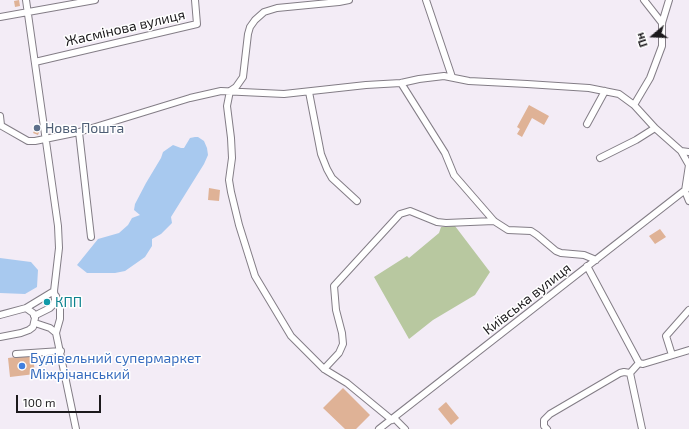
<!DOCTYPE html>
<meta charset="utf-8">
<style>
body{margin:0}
#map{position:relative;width:689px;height:429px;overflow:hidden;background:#f3ecf6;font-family:"Exo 2",sans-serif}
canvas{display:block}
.north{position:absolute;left:633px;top:16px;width:40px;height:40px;-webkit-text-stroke:3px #fff;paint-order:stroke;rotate:251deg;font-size:11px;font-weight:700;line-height:16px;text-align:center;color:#1b191c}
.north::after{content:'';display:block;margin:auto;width:14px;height:18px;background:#1b191c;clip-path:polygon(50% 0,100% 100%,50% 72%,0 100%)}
.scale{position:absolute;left:16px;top:395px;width:85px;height:18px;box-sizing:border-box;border:2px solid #1b191c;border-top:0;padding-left:5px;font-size:12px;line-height:14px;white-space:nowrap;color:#1b191c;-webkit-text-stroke:3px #fff;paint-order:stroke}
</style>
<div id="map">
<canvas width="689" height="429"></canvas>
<div class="north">Пн</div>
<div class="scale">100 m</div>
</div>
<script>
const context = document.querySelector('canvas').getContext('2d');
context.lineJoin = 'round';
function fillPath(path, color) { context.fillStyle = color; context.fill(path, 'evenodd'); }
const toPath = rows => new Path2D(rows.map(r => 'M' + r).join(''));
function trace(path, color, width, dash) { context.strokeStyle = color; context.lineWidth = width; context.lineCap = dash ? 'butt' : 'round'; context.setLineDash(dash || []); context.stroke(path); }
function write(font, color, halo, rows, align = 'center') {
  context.font = font + ' "Exo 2",sans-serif'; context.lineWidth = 3; context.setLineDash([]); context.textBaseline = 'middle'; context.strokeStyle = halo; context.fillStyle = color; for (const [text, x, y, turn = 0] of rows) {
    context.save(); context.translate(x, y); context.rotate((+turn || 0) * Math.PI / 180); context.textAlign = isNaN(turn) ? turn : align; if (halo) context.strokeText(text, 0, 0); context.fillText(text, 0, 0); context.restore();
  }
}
fillPath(toPath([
 [455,226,490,272,475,295,433,320,409,339,374,277,407,256,409,258,439,233,441,227]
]), '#b8c8a0');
fillPath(toPath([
 [195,137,198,137,204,141,207,148,208,155,204,164,171,217,172,223,161,234,152,239,152,246,145,257,125,271,115,273,87,273,77,265,98,239,119,233,128,225,132,218,140,215,134,210,135,204,146,183,161,158,163,152,173,145,181,148,184,148,190,138],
 [0,258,31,262,38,270,37,287,25,294,0,293]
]), '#a8c9ef');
fillPath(toPath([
 [19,0,20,6,15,7,14,1],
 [529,105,549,116,544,125,532,118,522,137,517,134,520,129,517,127],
 [37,125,41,127,38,135,33,133],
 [209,188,220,190,219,201,208,200],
 [660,229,666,237,655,244,649,236],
 [49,299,51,304,46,306,44,301],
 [33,355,35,374,10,377,8,358],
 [343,388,370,415,356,429,345,429,323,408],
 [446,402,459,418,451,425,438,409]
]), '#dfb296');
const minor = toPath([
 [26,0,58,226,59,248,54,291,55,300,54,304,50,308,34,316],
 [426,0,452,77],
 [644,0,662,23],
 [0,17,95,0],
 [35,62,197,24,195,0],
 [401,83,445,153,454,175,494,221,508,230,531,231,537,235,556,251,561,253,584,255,596,260],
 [230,91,227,106,231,138,232,158,229,180,231,192,239,225,255,276,291,336,324,369,347,383,392,420],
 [230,91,236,87,243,77,248,34,250,27,255,20,264,12,277,8,339,2,349,0],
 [309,92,321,154,327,169,332,178,357,201],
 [634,105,650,78,662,46,662,23,669,0],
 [0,116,1,125],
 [587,124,605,91],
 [0,125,28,141,35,141,79,132,190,98,221,91,284,94,366,85,401,83,419,79,444,76,469,81,527,84,589,88,619,94,634,105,655,128,681,151,689,152],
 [79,132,91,237],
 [681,151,689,165,685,191,689,201],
 [600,158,636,140,655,128],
 [587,266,639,363],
 [56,296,60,306,60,319,56,333,76,429],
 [26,308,54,291],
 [0,315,26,308,33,313,35,318,33,327,29,330,21,333,0,337],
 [35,323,50,328,56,333],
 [16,354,61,351],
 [672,355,666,336,689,310],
 [324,369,339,353,343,344,342,333,336,310,334,286,400,214,410,211,437,222,446,223,494,221],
 [630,373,639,363,643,364,689,350],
 [630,373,642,429],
 [394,418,405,429],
 [379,429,689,187],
 [547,429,544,426,544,420,550,414,620,373,624,372,630,373]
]);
trace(minor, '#837d86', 8);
trace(minor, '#fff', 6);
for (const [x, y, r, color] of [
 [37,128,4,"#5c6f8a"],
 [47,302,4,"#0f9aa8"],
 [22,366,4,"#3f7fe0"]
]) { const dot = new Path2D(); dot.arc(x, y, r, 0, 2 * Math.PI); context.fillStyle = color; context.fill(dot); trace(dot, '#fff', 1.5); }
write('14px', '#1b191c', '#fff', [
 ["Жасмінова вулиця",125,28,-13],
 ["Київська вулиця",527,299,-38]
]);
write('14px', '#4e5e75', '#fff', [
 ["Нова Пошта",45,128]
], 'left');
write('14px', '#0d838f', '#fff', [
 ["КПП",55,302]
], 'left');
write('14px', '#366cbe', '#fff', [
 ["Будівельний супермаркет",30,358],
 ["Міжрічанський",30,374]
], 'left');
</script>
